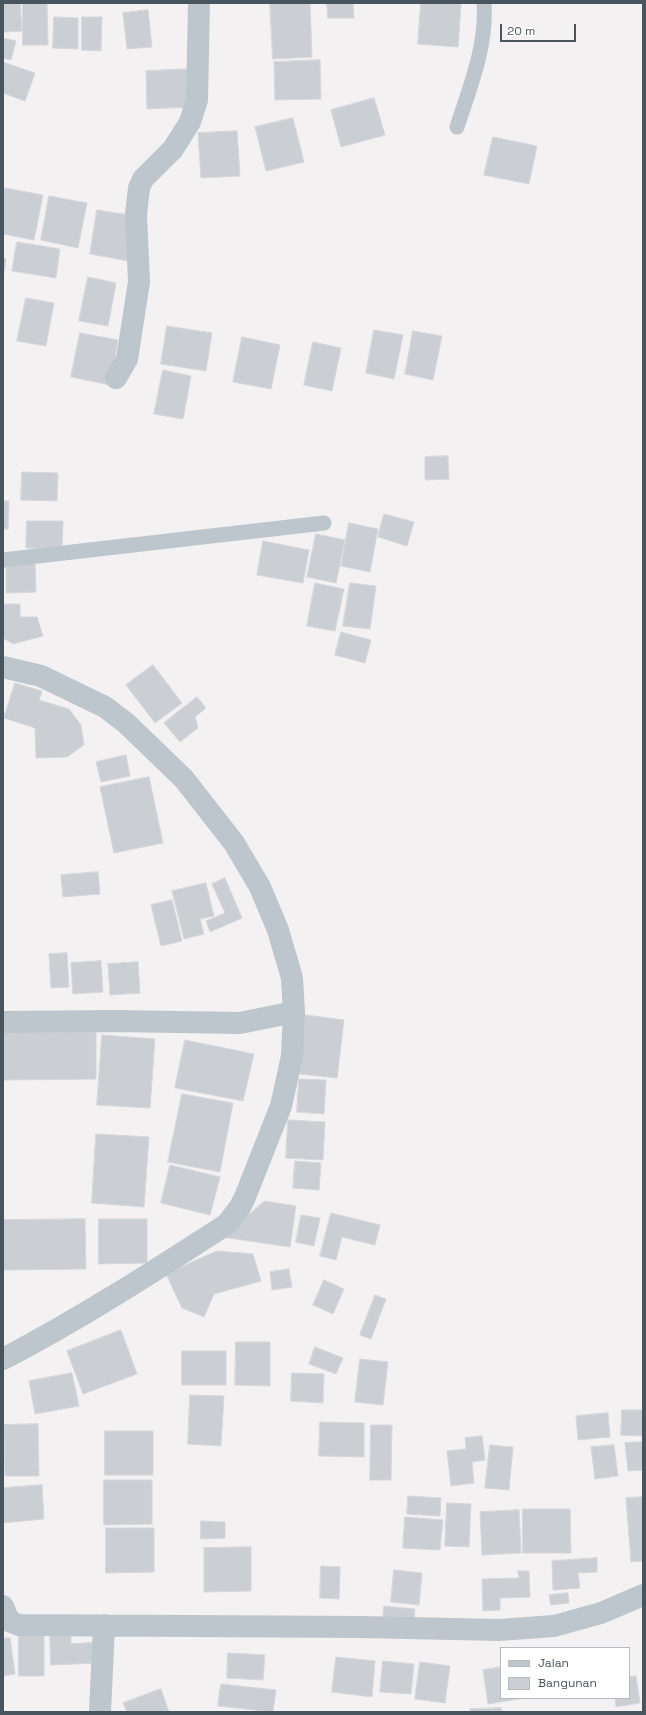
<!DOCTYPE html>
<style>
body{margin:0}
#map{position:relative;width:646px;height:1715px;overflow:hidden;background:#f3f1f1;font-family:"Space Grotesk",sans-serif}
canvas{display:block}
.frame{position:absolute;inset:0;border:4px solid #49555e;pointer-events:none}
.legend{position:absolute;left:500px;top:1647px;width:130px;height:52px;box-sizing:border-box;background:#fff;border:1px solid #b6bbbf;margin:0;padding:5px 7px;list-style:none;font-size:12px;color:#49555e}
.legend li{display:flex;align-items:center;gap:8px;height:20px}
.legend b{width:20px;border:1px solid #b6bbbf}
.scale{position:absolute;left:500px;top:24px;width:76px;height:18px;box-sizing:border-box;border:2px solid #49555e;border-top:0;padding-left:5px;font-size:12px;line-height:14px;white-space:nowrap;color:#49555e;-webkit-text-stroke:3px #fff;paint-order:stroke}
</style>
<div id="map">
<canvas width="646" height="1715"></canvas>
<div class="frame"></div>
<ul class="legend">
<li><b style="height:5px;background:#bdc6cd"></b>Jalan</li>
<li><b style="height:11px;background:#cbced3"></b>Bangunan</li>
</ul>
<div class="scale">20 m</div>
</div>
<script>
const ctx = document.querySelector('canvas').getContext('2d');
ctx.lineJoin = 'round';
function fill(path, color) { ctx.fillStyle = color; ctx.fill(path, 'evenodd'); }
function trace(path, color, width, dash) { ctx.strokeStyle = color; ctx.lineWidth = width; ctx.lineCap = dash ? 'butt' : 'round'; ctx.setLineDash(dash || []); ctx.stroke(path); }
const building = new Path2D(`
 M3,3H20L22,31L3,32Z
 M23,3H47L48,45H23Z
 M270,3H310L312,57L273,59Z
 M327,3H353L354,18H328Z
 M421,3H461L458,47L418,44Z
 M148,10L152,47L127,49L123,13Z
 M54,17L78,18V49L53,48Z
 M82,17H102L101,51L82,50Z
 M3,38L16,41L11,60L3,58Z
 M320,60L321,99L275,100L274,62Z
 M3,62L35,73L25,101L3,93Z
 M191,69L192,107L147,109L146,71Z
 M374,98L385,135L341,147L331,110Z
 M293,118L304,162L266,171L255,127Z
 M237,131L240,176L201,178L198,133Z
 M493,137L537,146L529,184L484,175Z
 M5,188L43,195L34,240L3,234V197Z
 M49,196L87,203L78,248L41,240Z
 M97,210L136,216L128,261L90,254Z
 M17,242L60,249L56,278L12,271Z
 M3,258L6,259L3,278Z
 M88,277L116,283L108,326L79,321Z
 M26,298L54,303L46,346L17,341Z
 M167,326L212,333L206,371L161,364Z
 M374,330L403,335L394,379L366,373Z
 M413,331L442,336L433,380L405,374Z
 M80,333L118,340L110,385L71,377Z
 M242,337L280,345L271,389L233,382Z
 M313,342L341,348L332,391L304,385Z
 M163,370L191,376L183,419L154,414Z
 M448,456L449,479L425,480V457Z
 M22,472L58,473L57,501L21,500Z
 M3,501H9L8,529H3Z
 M384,514L414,522L407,546L378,537Z
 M27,521H63L62,549L26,548Z
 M349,523L378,529L370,572L341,566Z
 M316,534L345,540L336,583L307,577Z
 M263,541L309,550L303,583L257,575Z
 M35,562L36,592L6,593V563Z
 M315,583L344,589L335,631L307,626Z
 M350,583L376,586L370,629L343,626Z
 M3,604H20V617H37L43,636L13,644L3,638Z
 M341,632L371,640L365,663L335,655Z
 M153,665L182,703L155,723L126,685Z
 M15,683L42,691L39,700L69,709L81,725L84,745L67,757L36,758L35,728L4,718Z
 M197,697L206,708L195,717L198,728L180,742L164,723Z
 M126,755L130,776L101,782L96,762Z
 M149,777L163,843L114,853L100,787Z
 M98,872L100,894L63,897L61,875Z
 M225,878L242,918L210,932L206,921L225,913L212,884Z
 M206,883L214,916L200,919L204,934L184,939L172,891Z
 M172,900L182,941L161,946L151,905Z
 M67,953L69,987L51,988L49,954Z
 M101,961L103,992L73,994L71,963Z
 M138,962L140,993L110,995L108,964Z
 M298,1014L344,1020L337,1078L291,1073Z
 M3,1032H96V1079L3,1080Z
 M102,1035L155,1039L150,1108L97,1105Z
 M185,1040L254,1054L243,1101L175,1088Z
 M299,1079L326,1080L324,1114L297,1112Z
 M182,1094L233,1103L220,1172L168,1162Z
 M288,1120L325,1122L323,1160L286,1158Z
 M96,1134L149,1137L144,1207L92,1203Z
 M295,1161L321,1163L319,1190L293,1188Z
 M170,1165L220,1177L210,1215L161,1203Z
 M265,1201L296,1206L290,1247L222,1237Z
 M331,1213L380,1225L375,1245L342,1237L336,1260L320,1256Z
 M301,1215L320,1218L314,1246L296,1242Z
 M85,1219L86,1269L3,1270V1220Z
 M99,1219H147V1263L99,1264Z
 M217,1251L253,1254L261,1281L214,1294L204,1317L182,1308L166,1274Z
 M289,1269L292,1287L272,1290L270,1272Z
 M324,1280L344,1289L333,1314L313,1305Z
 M375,1295L386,1299L371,1339L360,1335Z
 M121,1330L137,1374L83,1394L67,1351Z
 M236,1342H270V1386L235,1385Z
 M315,1347L343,1358L336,1374L309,1364Z
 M182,1351H226V1385H182Z
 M360,1359L388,1362L383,1405L355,1402Z
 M72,1373L79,1406L35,1414L29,1381Z
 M292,1373L324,1374L323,1403L291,1401Z
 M190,1395L224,1396L221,1446L188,1444Z
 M622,1410H643V1436L621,1435Z
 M608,1413L610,1437L578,1440L576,1416Z
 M320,1422L364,1423V1457L319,1456Z
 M38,1424L39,1476H5L4,1425Z
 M371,1425H392L391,1480H370Z
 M105,1431H153V1475H105Z
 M482,1436L485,1460L472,1462L474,1483L451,1486L447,1451L466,1449L465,1438Z
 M643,1442V1470L628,1471L625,1443Z
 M490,1445L513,1447L509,1490L485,1488Z
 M614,1445L618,1476L595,1479L591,1447Z
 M104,1480H152V1524L104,1525Z
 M42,1485L44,1519L3,1523V1488Z
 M408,1496L441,1498L440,1516L407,1514Z
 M643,1497V1561L631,1562L626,1498Z
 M447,1503L471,1504L469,1547L445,1546Z
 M523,1509H570L571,1553H523Z
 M519,1510L521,1553L482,1555L480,1512Z
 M405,1517L443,1520L440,1550L403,1548Z
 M201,1521L225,1522V1538L201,1539Z
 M106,1528H154V1572L106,1573Z
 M251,1547V1591L204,1592V1548Z
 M597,1558V1572L578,1573L580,1588L553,1590L552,1561Z
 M321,1566L340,1567L339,1599L320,1598Z
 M394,1570L422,1573L419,1605L391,1602Z
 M518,1571H529L530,1597L500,1598V1610L483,1611L482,1579L519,1578Z
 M568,1593L569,1603L551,1605L549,1595Z
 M384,1606L415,1609L414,1622L383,1619Z
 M50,1633H71V1644L98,1642V1663L51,1665Z
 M19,1635H44V1676H19Z
 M10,1638L15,1674L3,1676V1639Z
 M228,1653L265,1655L263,1680L227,1678Z
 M336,1657L375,1661L372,1697L332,1692Z
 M383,1661L414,1664L411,1694L380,1692Z
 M420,1662L450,1666L445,1703L415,1699Z
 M501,1667V1698H525L488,1704L483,1670Z
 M636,1676L640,1703L616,1707L615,1698H629V1677Z
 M221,1684L276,1690L273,1712L218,1706Z
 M161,1689L169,1712H127L123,1703Z
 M501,1708L502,1712H471L470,1709Z`);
fill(building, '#cbced3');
trace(building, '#d5d7dc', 1);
trace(new Path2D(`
 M457,127C470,87 487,46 484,3
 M3,560L324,523`), '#bdc6cd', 15);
trace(new Path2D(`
 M116,378L127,359L139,282L136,214L139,188L143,179L173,149L190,122L197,100L199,3
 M3,667L41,676L105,707L126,723L184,779L234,843L260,887L278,930L292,978L294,1012L292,1056L281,1106L245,1197L240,1207L227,1224C154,1271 80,1319 3,1359
 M3,1022L115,1021L240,1023L294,1012
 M3,1606L9,1621L19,1625L360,1627L499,1630L554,1626L601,1613L643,1595
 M100,1712L104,1625`), '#bdc6cd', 22);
</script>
